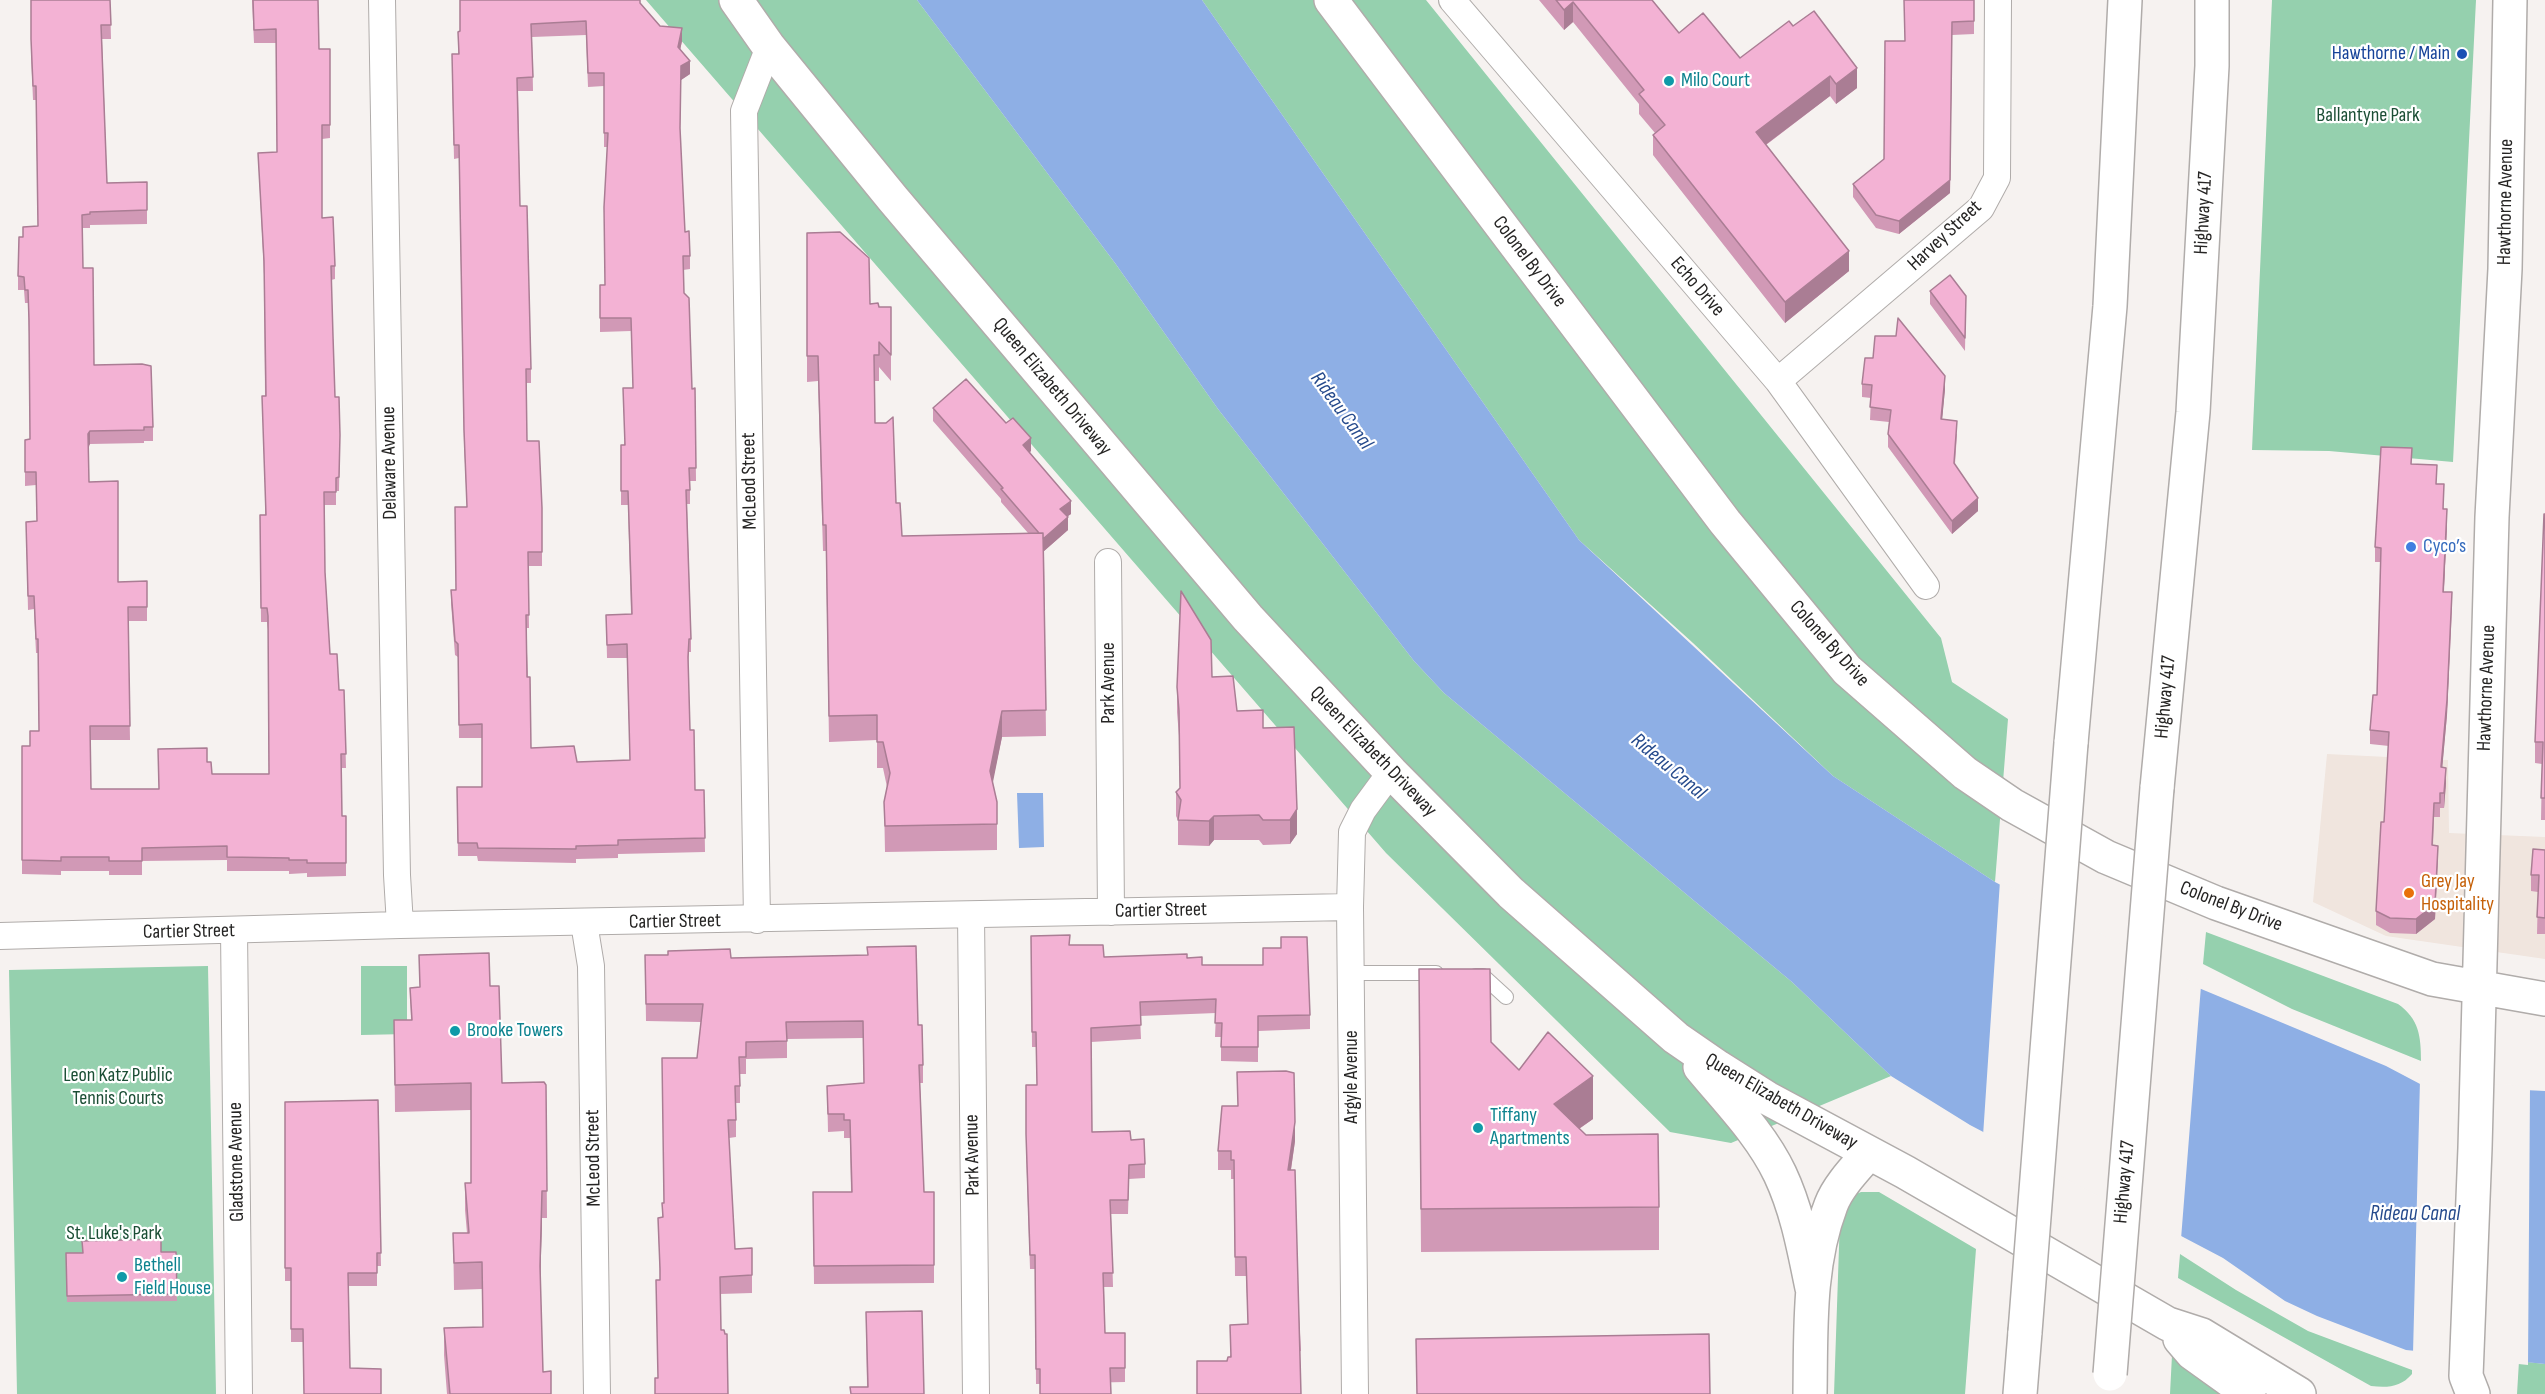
<!DOCTYPE html>
<meta charset="utf-8">
<style>
body{margin:0}
canvas{display:block;background:#f6f2f0}
</style>
<canvas width="2545" height="1394"></canvas>
<script>
const ctx = document.querySelector('canvas').getContext('2d');
ctx.lineJoin = 'round';
function fill(path, color) { ctx.fillStyle = color; ctx.fill(path, 'evenodd'); }
function trace(path, color, width, dash) { ctx.strokeStyle = color; ctx.lineWidth = width; ctx.lineCap = dash ? 'butt' : 'round'; ctx.setLineDash(dash || []); ctx.stroke(path); }
function label(font, color, halo, rows, align = 'center') {
  ctx.font = font + ' "Sofia Sans Condensed",sans-serif'; ctx.lineWidth = 4.5; ctx.setLineDash([]); ctx.textBaseline = 'middle'; ctx.strokeStyle = halo; ctx.fillStyle = color; for (const [text, x, y, turn = 0] of rows) {
    ctx.save(); ctx.translate(x, y); ctx.rotate((+turn || 0) * Math.PI / 180); ctx.textAlign = isNaN(turn) ? turn : align; if (halo) ctx.strokeText(text, 0, 0); ctx.fillText(text, 0, 0); ctx.restore();
  }
}
fill(new Path2D(`
 M2327,754L2448,760L2449,833L2545,837V959L2386,936L2313,902Z`), '#f0e5de');
fill(new Path2D(`
 M646,0H917L1115,263L1218,409L1414,661L1444,693L1792,982L1891,1076L1731,1143L1670,1132L1386,853Z
 M1202,0H1426L1941,638L1952,682L2008,719L1995,882L1833,776L1693,643L1579,540Z
 M2272,0H2476L2453,462L2329,451L2252,450Z
 M2206,932L2398,1004C2419,1019 2421,1036 2421,1061L2292,1009L2203,964Z
 M208,966L216,1394H17L9,970Z
 M361,966H407V1034L361,1035Z
 M1861,1192H1879L1976,1249L1965,1394H1834L1840,1218L1847,1198Z
 M2180,1254L2236,1290L2308,1331L2412,1370V1374C2401,1387 2388,1388 2371,1386L2178,1278Z
 M2172,1355L2225,1394H2170Z
 M2519,1361L2545,1364V1394H2517Z`), '#95d0ae');
fill(new Path2D(`
 M917,0H1202L1579,540L1833,776L1995,882L2194,986L2386,1066L2422,1085L2545,1091V1364L2406,1350L2317,1316L2285,1301L2223,1258L1970,1125L1891,1076L1792,982L1444,693L1414,661L1218,409L1115,263Z
 M1017,793H1043L1044,847L1019,848Z`), '#8eafe5');
fill(new Path2D(`
 M2000,881L2201,986L2181,1239L1983,1136Z
 M2420,1080L2530,1086L2528,1365L2413,1353Z`), '#f6f2f0');
const lane = new Path2D(`
 M1351,973H1436
 M1476,976H1483L1506,997`);
const street = new Path2D(`
 M382,0L397,875L400,925
 M1452,0L1778,381L1926,586
 M1778,381L1981,208L1997,178L1998,0
 M1108,562L1111,912
 M971,915L976,1394
 M757,920L744,111L769,47
 M584,923L591,966L597,1394
 M234,930L239,1394
 M0,936L400,925L1350,907
 M1355,1394L1350,907L1352,832L1363,810L1391,772`);
const secondary = new Path2D(`
 M736,0L769,47L893,199L1248,618L1391,772L1511,893L1676,1038L1718,1067L1767,1098L1905,1172L2168,1324L2202,1335L2299,1394
 M1331,0L1725,522L1847,670L1965,773L2012,805L2106,857L2216,903L2432,979L2545,999
 M1700,1067C1728,1101 1761,1134 1780,1174C1797,1210 1804,1249 1812,1288
 M2180,1339L2192,1353L2249,1394
 M1810,1394C1811,1331 1808,1265 1831,1205C1838,1186 1856,1168 1869,1153
 M2473,1394L2466,1376L2475,1148L2492,517L2505,269L2510,0`);
const highway = new Path2D(`
 M2071,743L2110,306L2125,0
 M2157,788L2193,412L2212,66V0
 M2020,1394L2025,1332`);
trace(lane, '#b0acaa', 16);
trace(street, '#b0acaa', 28);
trace(secondary, '#b0acaa', 36);
trace(highway, '#b0acaa', 36);
trace(lane, '#fff', 14);
trace(street, '#fff', 26);
trace(secondary, '#fff', 33);
trace(highway, '#fff', 33);
const highwayBridge = new Path2D(`
 M2025,1332L2071,743
 M2110,1374L2157,788`);
trace(highwayBridge, '#b0acaa', 36, []);
trace(highwayBridge, '#fff', 33);
fill(new Path2D(`
 M31,0H110L111,39H102L107,183L147,182V224L90,225V228H83V268L94,365L153,427V441H144V443L90,444L89,447V482L118,582L147,581V621H128L130,740H90L91,789H159L207,762L212,774H269L268,630L267,622H261L260,515H265V396L264,274L258,153L277,152L276,43H254L252,0H318L319,49H330V138L322,139V218L335,266V279L331,280L335,397L340,435L339,491H336V505H324L325,572L330,654L339,690H344L346,768H341L342,816H346V876L307,877V873L289,874V871H227V860L142,861V875H109V871H61V875L22,874V746H30L39,731L38,653H36L34,609L28,610L26,522L37,521L36,485L25,486V440L30,439L29,334L28,303H25L24,290H18V276L23,237L38,226L36,100H33L31,53Z
 M1539,0H1652L1679,33L1740,58L1793,26L1857,88L1836,104L1830,96L1766,145L1849,271L1785,323L1653,155V135L1655,133L1639,114V104L1573,22L1564,30Z
 M1974,0V34L1952,35L1950,193L1899,234L1876,228L1853,197V184L1884,159L1905,41Z
 M640,3L660,26L682,41L680,50L690,74L681,80L680,131L685,232L690,256V269L683,270L684,293L692,389L695,388L696,481H690V504H687L691,639V652H689L688,666L690,730L695,790H704L705,852L618,854V858L576,859V863L478,861L477,856H458L457,787H482V738H459L458,657L455,655L451,603V590H456L467,507L464,443L459,158L454,159L452,68L458,54L460,31ZM586,35L588,87L604,86V147H607L605,285H600V332L631,331L633,388L624,445H621V505H628L631,614L606,615L607,658H627L630,760L577,762L531,748L526,628H529L528,566H542V508L527,441L526,383H531V369L520,206L518,91H533L532,37Z
 M807,233L870,304L879,307H891V381L879,367V381H874L875,423L896,503L902,536L1028,533L1001,502V499L933,421V408L1031,451L1030,452L1071,514L1067,516L1068,530L1044,551L1046,736L1002,737L992,783L997,802V850L885,852L884,802L887,787L883,768H877V740L829,742L826,551H823L818,381L807,382Z
 M1930,291L1966,296L1965,351L1930,304Z
 M1862,384L1945,389L1942,419L1957,434L1955,464L1978,511L1952,534L1888,447V434L1889,422L1870,420L1871,398L1862,397Z
 M2412,464L2436,484L2444,509L2447,524L2444,592L2452,607L2447,715L2442,768L2446,783L2444,808H2440V817H2434L2433,846L2438,860L2435,919L2416,934L2390,933L2376,925V911L2384,822L2389,746L2370,744V730L2377,695L2381,562H2375V547Z
 M2545,514V820H2541L2542,764L2535,763V742Z
 M1177,687L1237,711L1263,728L1297,834L1290,844L1263,845L1259,840H1214L1209,846L1178,845V820L1176,816V792L1180,788L1179,736L1177,712Z
 M2545,850V934H2537L2538,892L2531,891V875Z
 M1031,936L1070,945L1104,957L1187,958L1310,1015V1029L1258,1031V1062L1221,1061V1037H1215L1216,1013L1140,1016L1141,1039L1091,1042L1092,1132L1131,1140L1145,1164V1178L1129,1179L1128,1214H1111L1113,1287H1104L1105,1333H1125V1382L1036,1384L1035,1269H1030L1026,1148L1037,1085L1036,1047H1032Z
 M419,955L490,986L502,1083L546,1085L547,1218H542L540,1280L543,1372L551,1394H447L444,1355V1328L483,1327L482,1289L454,1290L453,1233H467L465,1210V1183H471V1110L395,1112L394,1020H411L410,988L420,987Z
 M645,955L731,958L918,1025L923,1065V1083H920L924,1192H934V1283L814,1284L813,1192H851L850,1138H844V1131L828,1132L827,1086L864,1083L863,1038L787,1039V1058L746,1059V1074H740V1103H736V1137L729,1138L735,1249L752,1275V1293L720,1294L721,1330L728,1394H655V1378H658L660,1278L658,1218H662V1203H664L697,1058L701,1022L646,1021Z
 M1419,1012L1491,1042L1519,1070L1593,1119L1579,1129L1659,1207V1250L1421,1252Z
 M378,1100L381,1266H377V1286H348L350,1368L381,1394L303,1342H291V1281H285V1102Z
 M1295,1141L1291,1170L1301,1351L1227,1361L1248,1324L1246,1276H1235L1234,1179H1231V1170H1218V1151Z
 M176,1252L177,1301L67,1302L66,1253Z
 M866,1312L924,1394L867,1387Z`), '#d199b6');
fill(new Path2D(`
 M1573,2V22L1564,30V10Z
 M682,28V41L678,60V47Z
 M1952,35L1950,193L1899,234V221Z
 M690,61V74L681,80V66Z
 M1857,68V88L1836,104V84Z
 M1830,76V96L1756,152V132Z
 M1849,251V271L1785,323V302Z
 M1945,376V389L1941,432V419Z
 M90,431V444L88,447V434Z
 M1031,438V451L1023,458V445Z
 M1978,498V511L1952,534V521Z
 M1071,501V514L1060,522V509Z
 M2447,509V524L2443,607V592Z
 M1068,517V530L1043,552V539Z
 M2452,592L2447,715L2441,782V767Z
 M1002,711V737L990,797V771Z
 M2446,768V783L2444,808V793Z
 M1297,809V834L1290,844V820Z
 M1214,816V840L1209,846V821Z
 M2438,846L2435,919L2416,934V919Z
 M1593,1076V1119L1554,1146V1104Z
 M1295,1122V1141L1288,1189V1170Z
 M542,1191V1218L540,1293V1266Z`), '#aa7d94');
const building = new Path2D(`
 M31,0H110L111,25H101L107,183L147,182V210L90,212V214L82,215L83,268H93L94,365L142,364L151,366L153,427H144V430L90,431L88,434L89,482L118,481V582L147,581V607H128L130,726H90L91,789H159L158,749L207,748V762H211L212,774H269L268,616L267,608H261L260,515H266L262,396H266L264,261L258,153L277,152L276,29L254,30L253,0H318L319,49H330V125H322V218L333,217L335,266H331L333,336L335,397H339L340,435L339,477L336,478V492H324L325,572L330,654H337L339,690H344L346,754H341L342,816H346V863H307V860H289V858L227,857V846L142,848V861H109V857H61V861L22,860V746H30V731H39L38,639H36L34,596H28L26,522L37,521L36,472H25V440L30,439L29,320L28,290H25L24,277L18,276L19,237H23V227L38,226L36,86H33L31,39Z
 M460,0H640V3L660,26L682,28L678,47L690,61L681,66L680,128L685,232L689,231L690,256H683L684,293L689,298L692,389L695,388L696,468H689L690,490H686L691,639H689L688,657L690,730H694L695,790H704L705,838L618,840V845L576,846V849L478,848L477,843H458L457,787H482V724L459,725L458,644L455,641L451,590H456L455,507H467L464,430L459,145H454L452,54H459L458,32L460,31ZM586,21L588,73H604V133H608L604,207L605,285H600V318H631L633,388H623L625,445H621V491H628L632,614L606,615L607,645L627,644L630,760L577,762L574,746L531,748L530,677H527L526,615H529L528,552H542V508L539,441H527L526,369H531L527,206H520L517,78L533,77L531,24Z
 M1556,0H1652L1679,33L1703,13L1740,58L1789,21L1793,26L1814,11L1857,68L1836,84L1830,76L1756,132L1849,251L1785,302L1653,135L1665,125L1639,94L1644,90L1573,2L1564,10Z
 M1904,0H1974V21L1952,22L1950,180L1899,221L1876,215L1853,184L1884,159L1885,41H1905Z
 M840,232L869,258L870,304L878,303L879,307H891V355L879,342V355H874L875,423H886L893,417L896,503H900L902,536L1043,533L1046,710L1002,711L990,771L997,802V824L885,826L884,802L890,773L883,742H877V715L829,716L826,525H823L818,356H807V233Z
 M1950,275L1966,296L1965,338L1930,291Z
 M1898,318L1945,376L1941,419L1957,421L1954,463L1978,498L1952,521L1888,434L1891,410L1870,407L1872,385L1862,384L1865,358H1873L1875,336H1896Z
 M966,379L1006,423L1013,418L1031,438L1023,445L1071,501L1060,509L1068,517L1043,539V533H1039L1001,489L1003,488L933,408Z
 M2381,447L2412,448L2411,464L2437,465L2436,484H2444L2443,509H2447L2443,592H2452L2447,700L2441,767L2446,768L2444,793H2440V803H2434L2432,845L2438,846L2435,904L2416,919L2390,918L2376,911L2381,822H2384L2389,732L2370,730L2373,695H2377L2381,548L2375,547Z
 M2544,514H2545V798H2541L2543,742H2535Z
 M1181,591L1211,640L1212,677L1233,676L1237,711L1263,710V728L1294,727L1297,809L1290,820H1263L1259,815L1214,816L1209,821L1178,820L1181,800L1176,792L1180,788L1179,711L1177,687Z
 M2533,849L2545,850V918L2537,917L2539,875H2531Z
 M1070,935L1069,945H1103L1104,957L1187,954V958L1202,957V965H1263V948H1281V937H1307L1310,1015L1258,1016V1047H1221L1222,1023H1215L1216,999L1140,1002L1141,1025L1091,1028L1092,1132L1130,1131L1131,1140L1144,1139L1145,1164L1129,1165L1128,1200H1110L1113,1273H1103L1105,1333H1125V1368H1110L1111,1394H1040V1369H1036L1035,1255H1030L1026,1134V1085H1037L1036,1032H1032L1031,936Z
 M916,946L918,1025H922L923,1065H919L924,1192H934V1265L814,1266L813,1192H852L850,1120H844V1114H828L827,1086L864,1083L863,1021L786,1022L787,1041L746,1042V1057H739L740,1086H735L736,1120H728L735,1249L752,1248V1275L720,1277L721,1330H724L725,1334H727L728,1394H655V1378H658L656,1280H660V1269L658,1218L663,1217L662,1203H664L662,1058H697L703,1004H646L645,955H668V951L730,949L731,958L868,955L867,947Z
 M489,953L490,986H499L502,1083L544,1082L546,1085L547,1191H542L540,1266L543,1372L551,1371V1394H450L444,1328L483,1327L482,1262L454,1263L453,1233H469L465,1183H471V1083L395,1085L394,1020H412L410,988L420,987L419,955Z
 M1419,969H1490L1491,1042L1519,1070L1548,1032L1593,1076L1554,1104L1586,1135L1658,1134L1659,1207L1421,1209Z
 M1286,1071L1294,1073L1295,1122L1288,1170H1295L1301,1394H1197V1361H1227L1228,1357H1231L1230,1325L1248,1324L1246,1257H1235L1234,1160H1231V1151H1218L1222,1106H1238L1237,1072Z
 M378,1100L381,1253H377V1273H348L350,1368L381,1369V1394H304L303,1329H291V1268H285V1102Z
 M161,1239V1252H176L177,1294L67,1296L66,1253H83L82,1241Z
 M922,1311L924,1394H851L850,1387H868L866,1312Z
 M1709,1334L1710,1394H1417L1416,1339Z`);
fill(building, '#f3b2d4');
trace(building, '#aa7d94', 1.5);
for (const [x, y, r, color] of [
 [2462,54,6,"#1a4fb4"],
 [1669,81,6,"#0f9aa8"],
 [2411,547,6,"#3f7fe0"],
 [2409,893,6,"#e8710a"],
 [455,1031,6,"#0f9aa8"],
 [1478,1128,6,"#0f9aa8"],
 [122,1277,6,"#0f9aa8"]
]) { const dot = new Path2D(); dot.arc(x, y, r, 0, 2 * Math.PI); ctx.fillStyle = color; ctx.fill(dot); trace(dot, '#fff', 2); }
label('20px', '#164399', '#fff', [
 ["Hawthorne / Main",2450,54]
], 'right');
label('20px', '#0d838f', '#fff', [
 ["Milo Court",1681,81],
 ["Brooke Towers",467,1031],
 ["Tiffany",1490,1116],
 ["Apartments",1490,1139],
 ["Bethell",134,1266],
 ["Field House",134,1289]
], 'left');
label('20px', '#1b4e35', '#fff', [
 ["Ballantyne Park",2368,116],
 ["Leon Katz Public",118,1076],
 ["Tennis Courts",118,1099],
 ["St. Luke's Park",114,1234]
]);
label('20px', '#262524', '#fff', [
 ["Hawthorne Avenue",2506,202,-89],
 ["Highway 417",2204,213,-87],
 ["Harvey Street",1945,236,-43],
 ["Colonel By Drive",1529,262,53],
 ["Echo Drive",1697,287,49],
 ["Queen Elizabeth Driveway",1052,387,50],
 ["Delaware Avenue",390,463,-91],
 ["McLeod Street",750,481,-91],
 ["Colonel By Drive",1829,644,48],
 ["Park Avenue",1109,683,-90],
 ["Hawthorne Avenue",2487,688,-88],
 ["Highway 417",2166,697,-85],
 ["Queen Elizabeth Driveway",1373,752,46],
 ["Colonel By Drive",2231,907,21],
 ["Cartier Street",1161,911,-1],
 ["Cartier Street",675,922,-1],
 ["Cartier Street",189,932,-1],
 ["Argyle Avenue",1352,1077,-90],
 ["Queen Elizabeth Driveway",1781,1102,30],
 ["Park Avenue",973,1155,-91],
 ["McLeod Street",594,1158,-91],
 ["Gladstone Avenue",237,1162,-91],
 ["Highway 417",2125,1182,-85]
]);
label('20px', '#366cbe', '#fff', [
 ["Cyco’s",2423,547]
], 'left');
label('20px', '#c56008', '#fff', [
 ["Grey Jay",2421,882],
 ["Hospitality",2421,905]
], 'left');
label('italic 21px', '#254a8c', '#fff', [
 ["Rideau Canal",1341,411,54],
 ["Rideau Canal",1668,767,40],
 ["Rideau Canal",2415,1215]
]);
</script>
